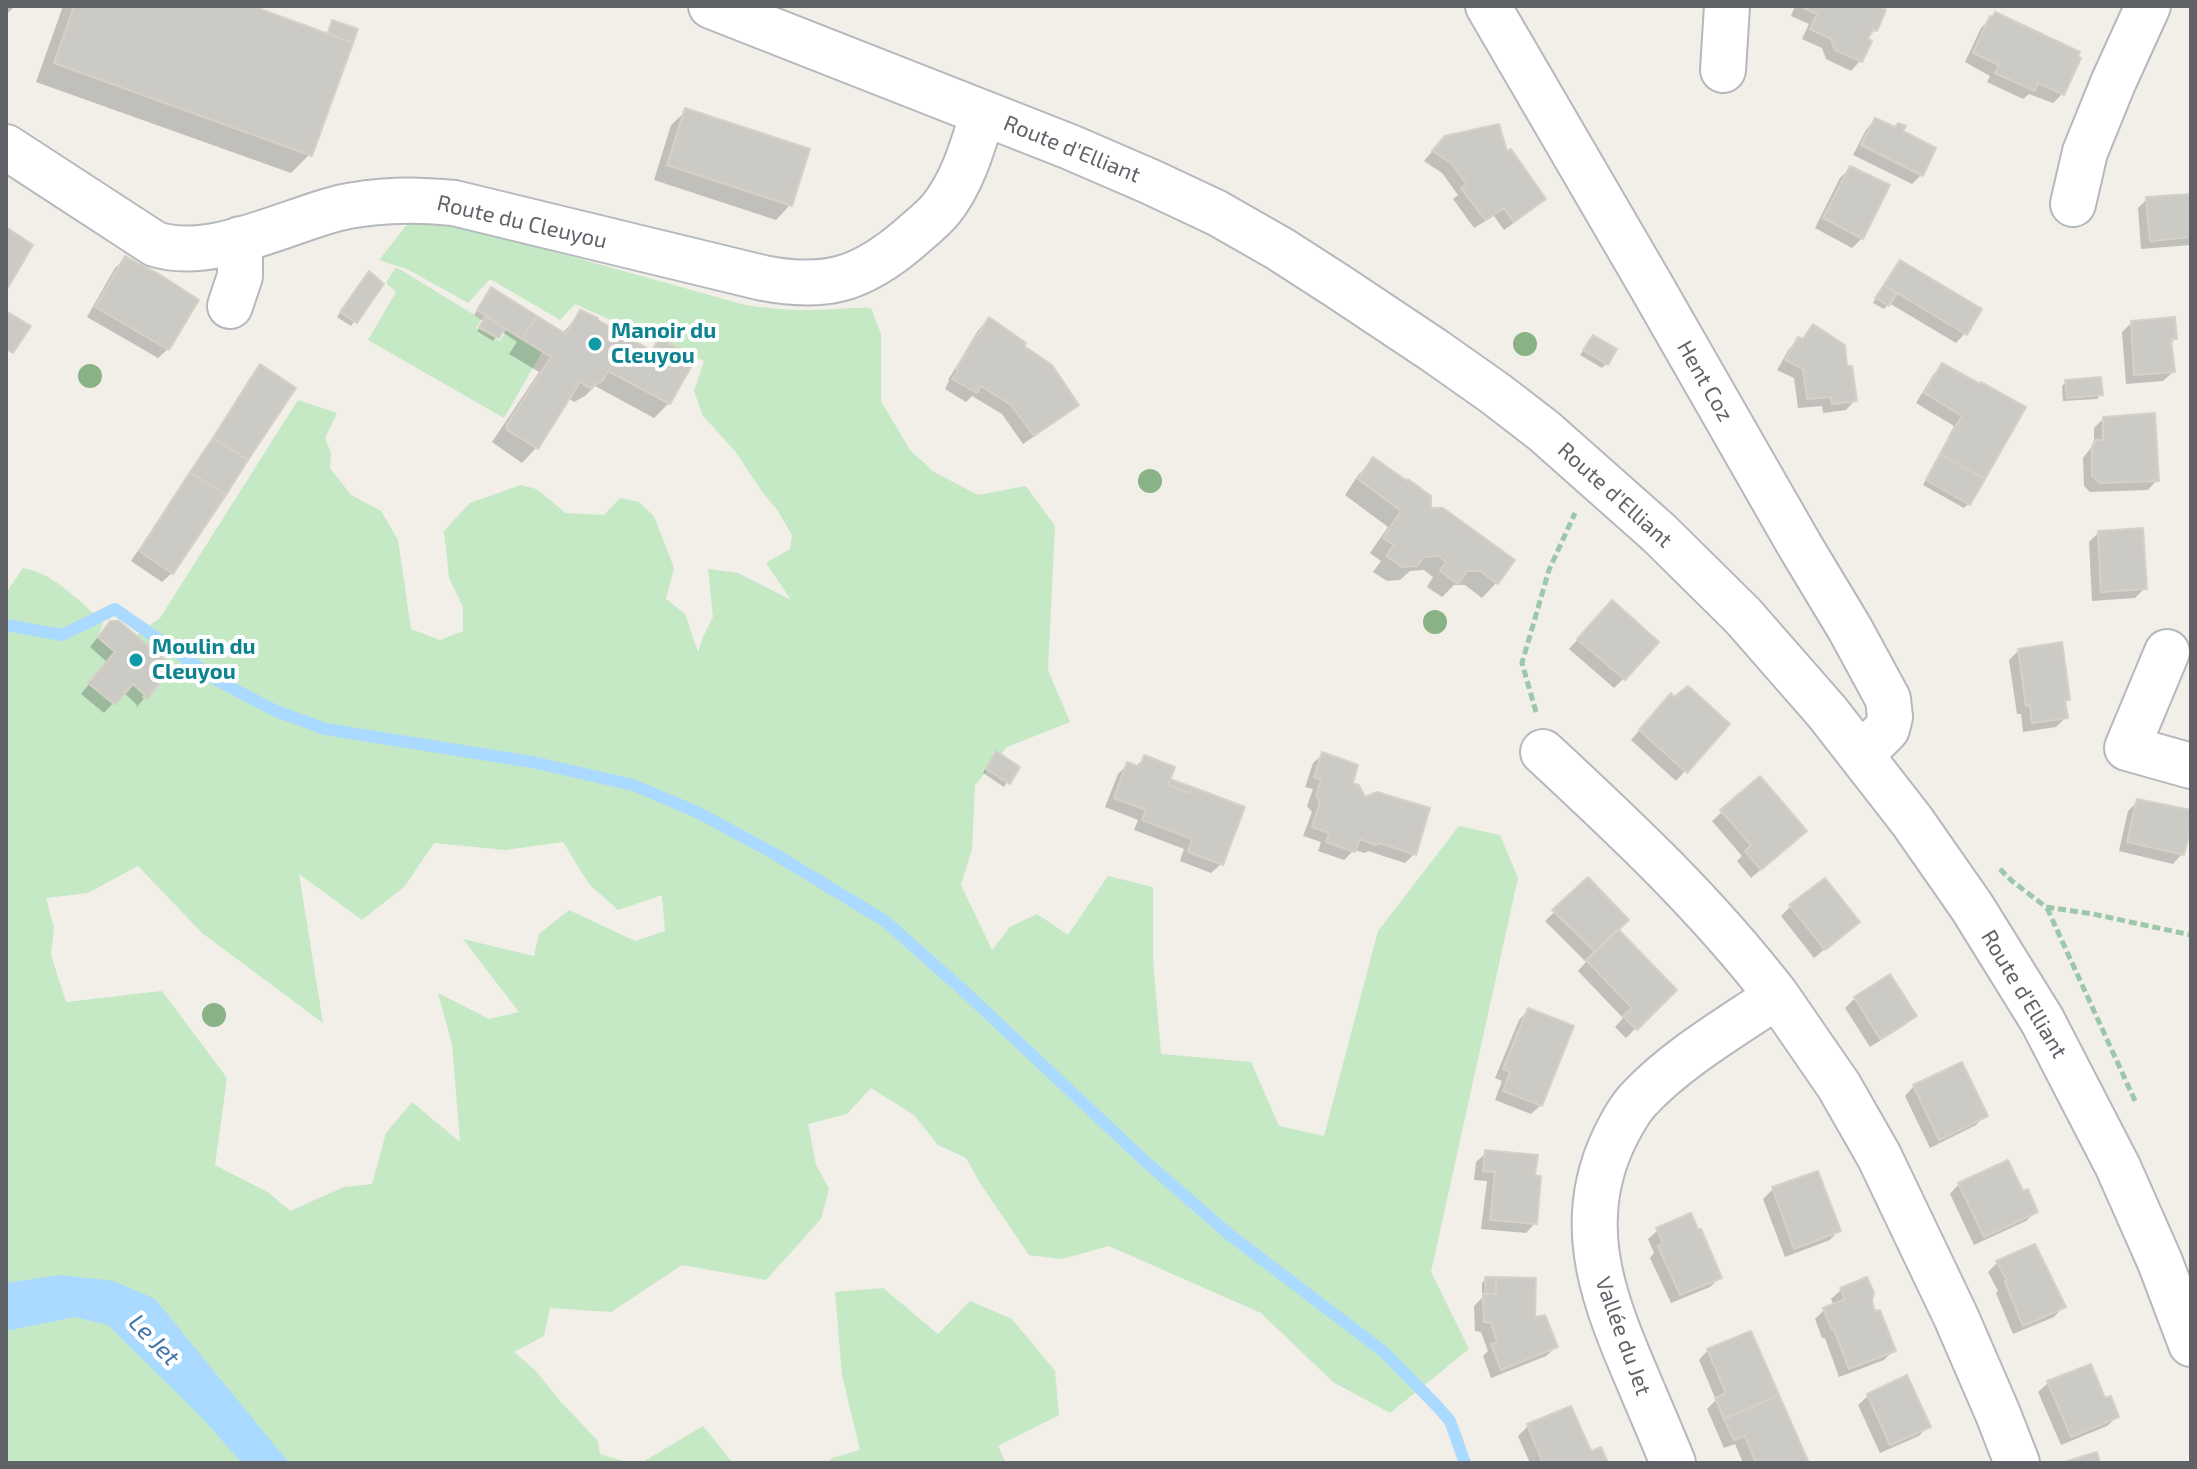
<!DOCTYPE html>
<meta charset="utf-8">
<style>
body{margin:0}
#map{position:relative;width:2197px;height:1469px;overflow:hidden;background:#f1efe8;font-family:"Exo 2",sans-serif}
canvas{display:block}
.frame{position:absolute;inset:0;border:8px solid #5f6368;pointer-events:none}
</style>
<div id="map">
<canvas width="2197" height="1469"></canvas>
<div class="frame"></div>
</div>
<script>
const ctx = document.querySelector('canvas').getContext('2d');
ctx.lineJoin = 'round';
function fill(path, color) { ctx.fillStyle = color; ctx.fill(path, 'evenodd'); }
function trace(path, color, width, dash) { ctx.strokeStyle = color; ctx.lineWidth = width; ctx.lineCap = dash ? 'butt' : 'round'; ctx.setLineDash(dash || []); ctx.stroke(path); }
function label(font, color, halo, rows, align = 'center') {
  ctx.font = font + ' "Exo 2",sans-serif'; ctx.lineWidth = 8; ctx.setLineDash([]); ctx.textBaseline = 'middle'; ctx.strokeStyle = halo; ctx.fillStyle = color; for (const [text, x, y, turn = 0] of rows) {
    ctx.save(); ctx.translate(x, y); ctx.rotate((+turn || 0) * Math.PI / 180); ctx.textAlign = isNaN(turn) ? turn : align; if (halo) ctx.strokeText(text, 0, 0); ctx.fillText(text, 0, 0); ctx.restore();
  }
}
fill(new Path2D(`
 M416,213L745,305C768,308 791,311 815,310C834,310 852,307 871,308L881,334V401L910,450L934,472L978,495L1026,486L1055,526L1048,670L1070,722L1007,747L975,785L972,849L961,885L992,950L1010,927L1037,914L1068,935L1108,876L1153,887V959L1161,1054L1251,1062L1279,1126L1324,1136L1378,931L1459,826L1500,835L1518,878L1431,1272L1469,1349L1390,1413L1333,1382L1261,1313L1109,1246L1062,1259L1029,1255L980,1183L966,1158L938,1145L914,1115L871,1088L847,1114L808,1124L816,1165L829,1189L821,1219L766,1280L682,1265L611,1312L550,1308L544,1336L514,1352L536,1371L560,1401L598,1441L600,1454L630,1463H6V593L23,568C53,573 75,598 98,617L103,624L97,638L114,652L160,618L298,400L337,413L325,438L331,453L330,468L351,495L381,511L398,540L411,629L440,640L463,631V607L449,578L444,531L470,503L521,485L536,489L566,513L604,515L620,498L639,502L654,516L674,568L666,599L685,614L698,652L703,637L713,617L708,569L738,573L791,600L766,563L790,549L792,535L778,511L763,493L735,451L703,416L694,391L704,361L575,304L560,320L490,279L468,303L407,269L379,260ZM563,842L589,884L618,910L662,895L665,931L635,941L569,910L539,934L534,956L463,939L519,1012L489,1019L438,993L452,1044L460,1142L412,1102L386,1133L372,1184L344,1187L290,1211L269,1193L215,1165L227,1078L162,991L66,1002L51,955L54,928L46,898L88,893L138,866L202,933L323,1023L299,874L362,920L405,886L434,843L505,850Z
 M396,267L481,319L476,328L500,341L506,331L542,352L504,418L368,340L396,292L386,283Z
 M883,1288L938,1334L970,1301L1012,1319L1055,1371L1059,1415L998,1446L1006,1463H828L832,1458L860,1450L842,1375L835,1292Z
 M703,1426L733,1463H641Z`), '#c5e8c5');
fill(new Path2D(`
 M60,1275L114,1281L155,1299L289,1463H242L204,1420L108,1325L75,1317L6,1331V1283Z`), '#aadaff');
fill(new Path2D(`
 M6,6H15L6,15Z
 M63,6H246L326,35L329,27L333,22L310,154L291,173L36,82Z
 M1795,6H1873L1875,30L1866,40L1860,61L1851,71L1826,59L1822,48L1802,39L1809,24L1791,16Z
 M1991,18L2062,94L2053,103L2029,94L2023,99L1987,82L1990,76L1965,62L1981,28Z
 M686,111L790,205L776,220L654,180L671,125Z
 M1875,120L1901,132L1921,175L1912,184L1853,155L1866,130Z
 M1435,148L1506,153L1544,199L1534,208L1504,230L1494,216L1474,228L1453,199L1458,195L1442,173L1424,161Z
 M1850,168L1862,238L1852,248L1815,228L1840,178Z
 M2191,196V245L2141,249L2138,208L2147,199Z
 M125,259L168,349L158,358L87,317L115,268Z
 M1901,262L1965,333L1956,343L1889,303L1884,309L1873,303L1891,272Z
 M365,278L381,284L351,326L337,317Z
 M487,294L562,334L580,313L649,351L659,341L669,403L654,418L595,386L585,396L574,402L568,398L536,448L522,463L492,442L539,372L509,354L517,342L501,331L493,341L477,331L483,321L474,315Z
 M989,320L1021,347L1076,405L1067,414L1023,444L1002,414L972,396L966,402L945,389L949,381L948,380L979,329Z
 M2132,322L2175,339L2170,344L2173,372L2163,381L2126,384L2122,332Z
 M1813,326L1846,369L1855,400L1846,410L1823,413L1822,406L1798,408L1794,378L1777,370L1789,349L1799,339L1801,340Z
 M1589,341L1606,364L1602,368L1580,355Z
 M1942,365L1979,386L1968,504L1964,508L1923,485L1954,426L1916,403L1933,375Z
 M260,367L172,573L162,582L131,561L206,449L251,376Z
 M2066,382L2101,394L2097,399L2063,401L2062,386Z
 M2103,419L2157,480L2148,490L2090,492L2084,486L2083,458L2094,444V428Z
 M1373,460L1430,510L1512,561L1496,583L1482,598L1465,585H1454L1442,597L1427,587L1433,577L1424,570L1410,571L1400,580L1387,581L1373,572L1381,561L1370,553L1388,527L1345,495L1359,474Z
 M2098,533L2145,588L2135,598L2092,601L2089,542Z
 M1603,612L1624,678L1614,688L1569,649Z
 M101,633L170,668L136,708L137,705L123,692L104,713L81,694L107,662L90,647Z
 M2019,650L2068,699L2064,703L2066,717L2056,727L2023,732L2021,714H2017L2009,660Z
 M1661,705L1727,724L1676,781L1631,740Z
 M1323,754L1414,854L1405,863L1368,851L1365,853L1354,850L1344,860L1318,851L1321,842L1303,836L1312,812L1307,806L1313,789L1305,787L1313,763Z
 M992,758L1017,767L1004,787L983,773Z
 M1145,758L1168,780L1221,864L1211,873L1180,861L1184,849L1134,830L1138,820L1105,807L1118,774L1127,765L1135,767Z
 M2138,801L2191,812L2182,854L2173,864L2119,851L2128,811Z
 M1722,812L1795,840L1751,878L1737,861L1742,856L1712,821Z
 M1588,880L1616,930L1674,990L1626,1038L1615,1027L1623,1018L1578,971L1586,962L1545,921Z
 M1790,907L1858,922L1814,958L1781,916Z
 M1889,977L1915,1016L1905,1025L1870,1047L1845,1008L1855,998Z
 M1528,1010L1541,1105L1531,1114L1495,1100L1502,1081L1495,1078L1519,1020Z
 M1914,1086L1985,1115L1976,1125L1930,1148L1905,1096Z
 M1486,1153L1533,1176L1535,1223L1526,1233L1481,1229L1487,1181L1474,1180L1476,1162Z
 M1959,1184L2022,1194L2036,1212L2026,1221L1974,1245L1950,1194Z
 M1773,1189L1839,1230L1830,1240L1785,1257L1763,1199Z
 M1658,1230L1719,1278L1710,1287L1671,1303L1650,1258L1654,1253L1648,1239Z
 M1998,1262L2063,1307L2054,1317L2013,1334L1996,1293L1998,1291L1988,1272Z
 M1486,1279L1532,1320L1556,1347L1546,1356L1491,1378L1483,1356L1488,1351L1481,1332L1475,1331L1474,1306L1482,1298V1283Z
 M1841,1290L1870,1301L1893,1351L1884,1360L1839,1377L1825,1338H1822L1815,1319L1824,1310L1834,1306L1831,1299Z
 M1708,1350L1805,1460L1803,1463H1743L1735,1444L1724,1448L1707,1409L1716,1400L1699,1360Z
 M2048,1383L2104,1401L2117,1417L2107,1426L2061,1445L2038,1392Z
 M1868,1396L1928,1426L1919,1436L1880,1453L1858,1405Z
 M1570,1408L1590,1453L1606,1463H1530L1518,1436L1528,1426Z`), '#0003');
trace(new Path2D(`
 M6,625L62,635L115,609L220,682L276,711L325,729L532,762L633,785L697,812L773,853L885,921L965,992L1146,1162L1230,1235L1384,1352L1436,1405L1450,1421L1465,1463`), '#aadaff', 12);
const building = new Path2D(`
 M74,6H252L353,43L312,156L54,63Z
 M1799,6H1878L1886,10L1877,31L1873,29L1868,39L1872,41L1862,62L1835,50L1831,39L1810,29L1817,14Z
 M1995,12L2080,52L2078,56L2081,58L2064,95L2038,83L2035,91L1995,73L1999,65L1973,53L1990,16L1993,17Z
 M332,20L358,29L353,43L328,34Z
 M685,108L810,149L792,206L667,165Z
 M1875,118L1895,127L1898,123L1906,126L1903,131L1936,148L1923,176L1861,145Z
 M1499,124L1507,151L1511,149L1546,199L1514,222L1504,208L1485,220L1461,188L1467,185L1451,163L1432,151L1445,136Z
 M1850,166L1890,185L1863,239L1823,218Z
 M2191,194V237L2150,241L2146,197Z
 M6,227L33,245L6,291Z
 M125,256L162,276L199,300L169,350L95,307Z
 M1900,260L1982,309L1967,335L1884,285Z
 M369,271L384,284L357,323L340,312Z
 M1884,285L1897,293L1889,306L1875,298Z
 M491,287L537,316L522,339L477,310Z
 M580,310L598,318V320L652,351L659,338L696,358L670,404L608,371L602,381L590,388L580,382L538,449L507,430L506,426L551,357L522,339L537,316L566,334Z
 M6,311L31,326L13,353L6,349Z
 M486,316L505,328L499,338L479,327Z
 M989,317L1026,343L1024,346L1052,365L1079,405L1034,436L1011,405L981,386L977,393L952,379L958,371L956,369Z
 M2175,317L2177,339H2171L2175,372L2134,375L2131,321Z
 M1813,324L1845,345L1847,366H1852L1857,401L1832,404L1831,397L1807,399L1803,369L1785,360L1798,337L1803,339Z
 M1593,335L1617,349L1608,365L1583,350Z
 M1942,363L1980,384L1981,382L2026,407L1985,479L1940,454L1962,416L1924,393Z
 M260,364L296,388L248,460L213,438Z
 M2101,377L2103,395L2067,398L2065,380Z
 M2155,413L2159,481L2100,483L2092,476V447L2095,440H2103V417Z
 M213,438L248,460L226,495L190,472Z
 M1940,454L1985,479L1970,505L1926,480Z
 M1373,457L1407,481L1408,479L1431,496V508H1443L1515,560L1498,584L1480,571H1467L1458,584L1440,571L1446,562L1439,556L1424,557L1417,566L1402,567L1386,556L1394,545L1383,538L1401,511L1358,479Z
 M190,472L226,495L173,574L139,551Z
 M2143,528L2147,589L2101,592L2098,531Z
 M1612,600L1659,642L1625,680L1577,639Z
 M110,621H119L173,667L147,699L143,697L145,695L133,684L115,705L88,683L115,652L98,637Z
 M2062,642L2070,700H2065L2068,718L2032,723L2030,705L2026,706L2018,649Z
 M1688,686L1730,724L1687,773L1639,730L1671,693L1674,697Z
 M996,751L1020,767L1010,784L986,769Z
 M1322,752L1358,765L1353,783L1359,785L1365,797L1377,792L1430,808L1416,855L1380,843L1376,845L1360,839L1355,852L1326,842L1329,833L1312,827L1320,802L1316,796L1321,780L1314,777Z
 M1144,755L1175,767L1168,785L1190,793L1192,787L1245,807L1223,865L1188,852L1192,839L1142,820L1146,810L1114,798L1127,762L1140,767Z
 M1760,776L1807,831L1761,870L1745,851L1751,845L1720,810Z
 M1170,779L1192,787L1190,793L1168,785Z
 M2137,799L2191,810V827L2184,855L2127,842Z
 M1588,877L1629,920L1595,952L1552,910Z
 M1825,878L1860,922L1825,950L1789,905Z
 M1618,929L1677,990L1637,1030L1623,1016L1632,1008L1586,960Z
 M1890,974L1917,1016L1880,1039L1854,997Z
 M1528,1008L1574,1026L1542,1106L1503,1091L1510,1072L1503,1069Z
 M1962,1062L1988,1116L1939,1140L1913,1085Z
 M1485,1150L1538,1155L1535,1175L1541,1176L1537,1224L1490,1220L1495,1172L1483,1171Z
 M2008,1160L2023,1191L2028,1189L2038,1212L1984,1237L1958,1183Z
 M1818,1171L1841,1231L1794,1249L1772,1187Z
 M1691,1213L1698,1229H1701L1722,1278L1680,1295L1658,1246L1663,1243L1656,1228Z
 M2035,1244L2066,1307L2023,1326L2005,1282L2007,1280L1996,1261Z
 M1485,1277H1496V1294H1486Z
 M1496,1277L1536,1278L1535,1317L1545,1315L1558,1347L1501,1370L1491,1344L1497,1342L1491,1323L1484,1322L1483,1294H1496Z
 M1867,1277L1874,1293L1872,1301L1875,1311L1880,1310L1896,1351L1849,1369L1834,1330H1832L1823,1308L1845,1299L1840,1288Z
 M1751,1331L1779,1395L1724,1419L1715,1398L1726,1393L1707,1349Z
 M2091,1364L2105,1398L2111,1396L2119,1417L2071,1437L2047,1381Z
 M1907,1375L1931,1427L1890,1445L1867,1394Z
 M1779,1395L1808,1461L1802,1463H1756L1745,1436L1734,1440L1724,1419Z
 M1571,1406L1591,1451L1601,1447L1608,1463H1543L1527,1424Z
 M2097,1452L2100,1463H2061Z`);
fill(building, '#cccac5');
trace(building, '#d6d1c6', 2);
const minor = new Path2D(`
 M711,6L1070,147L1151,182L1217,213L1280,249L1339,287L1435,351L1496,394L1544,431L1659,533L1743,616L1827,712L1912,821L1972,907L2042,1020L2118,1167L2160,1262L2191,1344
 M1488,6L1650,284L1800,546L1850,629L1888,699L1890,717L1887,729L1861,755
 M1723,70L1727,6
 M6,147L155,244C210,262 284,222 339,208C378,199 414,199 454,203L763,278C826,290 861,280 910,238C920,229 933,219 941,209C963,182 973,145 983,113
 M2073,204L2085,152L2113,83L2148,6
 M230,306L240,276V239
 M2167,652L2127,748L2191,766
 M1543,752C1628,831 1706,904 1777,996
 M1673,1463C1660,1431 1646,1399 1633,1368C1600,1291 1576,1219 1614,1139C1621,1125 1629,1109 1640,1098C1679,1057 1730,1028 1777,996L1839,1086L1879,1156L1956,1317L1998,1414L2017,1463`);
trace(minor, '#b5b8bc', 48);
trace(new Path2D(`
 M1536,712L1522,663L1549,570L1575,513
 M2000,869L2012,881L2046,907L2093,914L2191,935
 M2047,908L2136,1103`), '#9cc7a9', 5, [8, 4]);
trace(minor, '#fff', 44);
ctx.fillStyle = '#89b387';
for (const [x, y] of [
 [1525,344],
 [90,376],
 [1150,481],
 [1435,622],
 [214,1015]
]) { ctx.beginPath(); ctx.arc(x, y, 12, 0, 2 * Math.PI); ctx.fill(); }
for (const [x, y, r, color] of [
 [595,344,8,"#0f9aa8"],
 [136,660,8,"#0f9aa8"]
]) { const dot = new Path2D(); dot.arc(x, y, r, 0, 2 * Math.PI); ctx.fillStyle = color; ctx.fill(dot); trace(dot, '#fff', 3); }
label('22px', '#5f6368', '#fff', [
 ["Route d'Elliant",1072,149,22],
 ["Route du Cleuyou",522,222,13],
 ["Hent Coz",1705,381,60],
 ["Route d'Elliant",1615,495,42],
 ["Route d'Elliant",2024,994,59],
 ["Vallée du Jet",1623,1336,70]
]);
label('bold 22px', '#0d838f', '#fff', [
 ["Manoir du",611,331],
 ["Cleuyou",611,356],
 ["Moulin du",152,647],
 ["Cleuyou",152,672]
], 'left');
label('italic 24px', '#4174aa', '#fff', [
 ["Le Jet",154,1340,46]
]);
</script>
